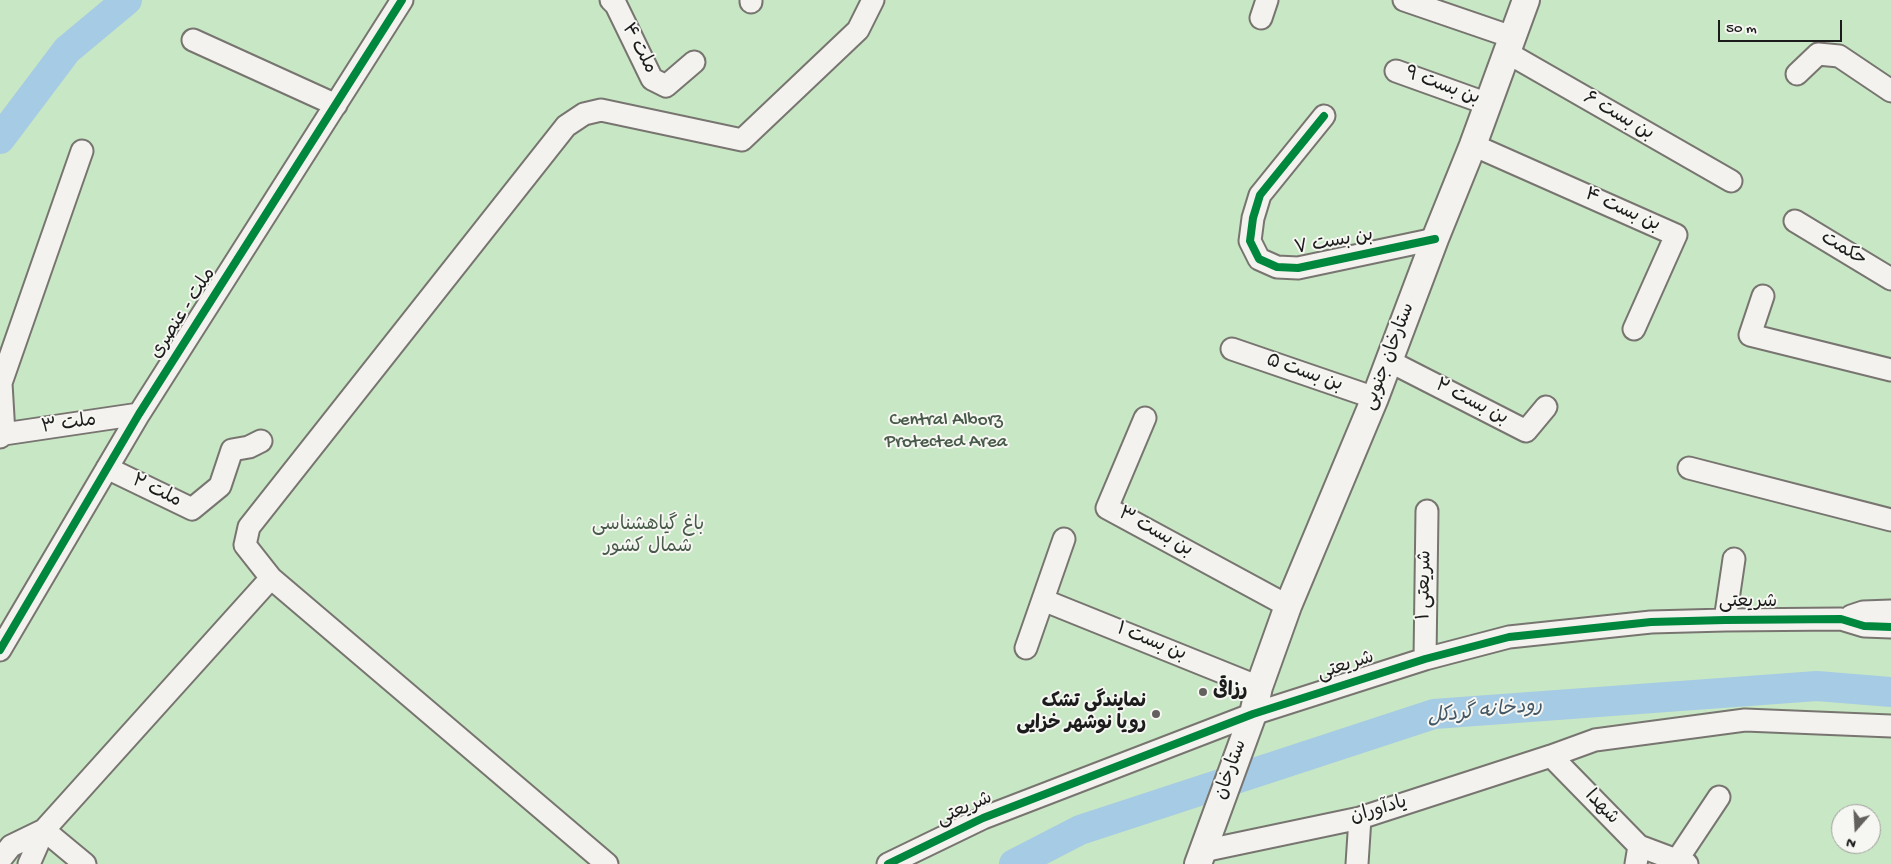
<!DOCTYPE html>
<meta charset="utf-8">
<style>
body{margin:0}
#map{position:relative;width:1891px;height:864px;overflow:hidden;background:#e8e1d9;font-family:"Gochi Hand",sans-serif}
canvas{display:block}
.north{position:absolute;left:1831px;top:804px;width:50px;height:50px;box-sizing:border-box;background:#f6f6f2;border:1px solid #9f9f9c;border-radius:50%;rotate:199deg;font-size:14px;font-weight:700;line-height:20px;text-align:center;color:#1c1c1c}
.north::after{content:'';display:block;margin:auto;width:18px;height:22px;background:#63615e;clip-path:polygon(50% 0,100% 100%,50% 72%,0 100%)}
.scale{position:absolute;left:1718px;top:20px;width:124px;height:22px;box-sizing:border-box;border:2px solid #1c1c1c;border-top:0;padding-left:6px;font-size:15px;line-height:18px;white-space:nowrap;color:#1c1c1c;-webkit-text-stroke:4px #f6f6f2;paint-order:stroke}
</style>
<div id="map">
<canvas width="1891" height="864"></canvas>
<div class="north">N</div>
<div class="scale">50 m</div>
</div>
<script>
const ctx = document.querySelector('canvas').getContext('2d');
ctx.lineJoin = 'round';
function fill(path, color) { ctx.fillStyle = color; ctx.fill(path, 'evenodd'); }
function trace(path, color, width, dash) { ctx.strokeStyle = color; ctx.lineWidth = width; ctx.lineCap = dash ? 'butt' : 'round'; ctx.setLineDash(dash || []); ctx.stroke(path); }
function label(font, color, halo, rows, align = 'center') {
  ctx.font = font + ' "Gochi Hand","Playpen Sans Arabic",sans-serif'; ctx.lineWidth = 4; ctx.setLineDash([]); ctx.textBaseline = 'middle'; ctx.strokeStyle = halo; ctx.fillStyle = color; for (const [text, x, y, turn = 0] of rows) {
    ctx.save(); ctx.translate(x, y); ctx.rotate((+turn || 0) * Math.PI / 180); ctx.textAlign = isNaN(turn) ? turn : align; if (halo) ctx.strokeText(text, 0, 0); ctx.fillText(text, 0, 0); ctx.restore();
  }
}
fill(new Path2D(`
 M0,0H1891V864H0ZM1841,814H1871V844H1841Z`), '#c8e7c4');
trace(new Path2D(`
 M0,139L67,50L127,0
 M1014,864L1080,830L1434,714L1817,686L1891,692`), '#a6cbe4', 30);
const minor = new Path2D(`
 M611,0L616,5L652,79L666,86L694,62
 M1404,0L1512,37
 M751,2V0
 M1261,18L1267,0
 M193,40L336,105
 M1506,52L1731,181
 M1396,71L1488,104
 M1797,74L1818,54L1839,56L1891,91
 M1324,116L1260,195L1253,218L1250,241L1259,259L1277,267L1298,268L1435,239
 M1473,145L1676,235L1634,329
 M1795,221L1891,279
 M1763,296L1750,335L1891,370
 M1232,349L1375,398
 M1389,361L1526,431L1546,407
 M1145,418L1107,508L1288,606
 M4,434L1,383L82,151
 M0,437L4,434L139,414
 M107,468L192,509L220,486L232,450L249,447L261,441
 M1689,468L1891,520
 M271,578L245,545L249,527L566,126L584,114L601,110L742,140L858,30L873,0
 M1043,600L1259,687
 M1851,616L1863,612L1891,611
 M1725,620L1734,559
 M1026,648L1064,539
 M0,650L139,414L402,0
 M1425,659L1427,511
 M1551,756L1639,846L1636,864
 M44,830L85,864
 M1639,846L1687,864
 M1203,851L1360,818L1551,756L1595,740L1745,720L1891,726
 M0,860L11,846L44,830
 M1677,860L1719,797
 M29,864L44,830L271,578L607,864
 M888,864L983,818L1253,714L1425,659L1509,637L1651,622L1725,620L1841,619L1864,626L1891,627
 M1357,864L1360,818`);
const major = new Path2D(`
 M1198,864L1253,714L1259,687L1288,606L1375,398L1435,239L1473,145L1526,0`);
trace(minor, '#787571', 25);
trace(major, '#787571', 30);
trace(minor, '#f3f2ef', 21);
trace(major, '#f3f2ef', 26);
trace(new Path2D(`
 M1324,116L1260,195L1253,218L1250,241L1259,259L1277,267L1298,268L1435,239
 M0,650L139,414L402,0
 M888,864L983,818L1253,714L1425,659L1509,637L1651,622L1725,620L1841,619L1864,626L1891,627`), '#00873e', 8);
for (const [x, y, r, color] of [
 [1203,692,5,"#63615e"],
 [1156,714,5,"#63615e"]
]) { const dot = new Path2D(); dot.arc(x, y, r, 0, 2 * Math.PI); ctx.fillStyle = color; ctx.fill(dot); trace(dot, '#f6f6f2', 2); }
label('19px', '#1c1c1c', '#f6f6f2', [
 ["ملت ۴",638,49,62],
 ["بن بست ۹",1442,87,20],
 ["بن بست ۶",1618,117,30],
 ["بن بست ۴",1622,211,24],
 ["بن بست ۷",1334,243,-10],
 ["حکمت",1843,250,31],
 ["ملت - عنصری",184,314,-57],
 ["ستارخان جنوبی",1390,357,-69],
 ["بن بست ۵",1304,374,19],
 ["بن بست ۲",1471,403,27],
 ["ملت ۳",69,425,-8],
 ["ملت ۲",156,492,26],
 ["بن بست ۳",1155,533,29],
 ["شریعتی ۱",1426,585,-89],
 ["شریعتی",1748,603],
 ["بن بست ۱",1151,643,22],
 ["شریعتی",1346,667,-18],
 ["ستارخان",1232,770,-70],
 ["شهدا",1601,808,46],
 ["شریعتی",965,810,-24],
 ["یادآوران",1379,811,-16]
]);
label('19px', '#485a49', '#f6f6f2', [
 ["Central Alborz",946,421],
 ["Protected Area",946,443],
 ["باغ گیاهشناسی",648,526],
 ["شمال کشور",648,548]
]);
label('bold 19px', '#1c1c1c', '#f6f6f2', [
 ["رزاقی",1213,692],
 ["نمایندگی تشک",1146,703,"right"],
 ["رویا نوشهر خزایی",1146,725,"right"]
], 'left');
label('italic 20px', '#425664', '#f6f6f2', [
 ["رودخانه گردکل",1485,713,-6]
]);
</script>
